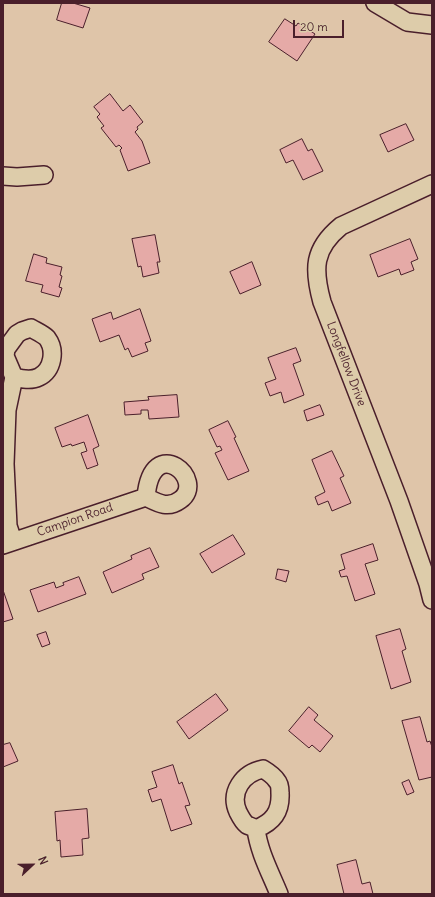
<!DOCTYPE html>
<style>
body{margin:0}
#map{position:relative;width:435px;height:897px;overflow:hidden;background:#dfc5a9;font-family:Delius,sans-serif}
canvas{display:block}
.frame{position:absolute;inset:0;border:4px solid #4a1f2b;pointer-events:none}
.north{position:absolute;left:12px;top:845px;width:40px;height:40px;-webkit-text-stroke:3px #dca;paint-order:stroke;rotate:68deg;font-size:11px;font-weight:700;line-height:16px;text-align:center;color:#4a1f2b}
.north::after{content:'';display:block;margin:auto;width:14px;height:18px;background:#4a1f2b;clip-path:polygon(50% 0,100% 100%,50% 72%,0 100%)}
.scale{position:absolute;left:293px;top:20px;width:51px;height:18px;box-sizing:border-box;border:2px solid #4a1f2b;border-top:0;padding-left:5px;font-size:12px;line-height:14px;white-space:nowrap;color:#4a1f2b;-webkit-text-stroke:3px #dca;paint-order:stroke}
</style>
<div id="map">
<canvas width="435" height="897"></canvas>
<div class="frame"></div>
<div class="north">N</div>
<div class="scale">20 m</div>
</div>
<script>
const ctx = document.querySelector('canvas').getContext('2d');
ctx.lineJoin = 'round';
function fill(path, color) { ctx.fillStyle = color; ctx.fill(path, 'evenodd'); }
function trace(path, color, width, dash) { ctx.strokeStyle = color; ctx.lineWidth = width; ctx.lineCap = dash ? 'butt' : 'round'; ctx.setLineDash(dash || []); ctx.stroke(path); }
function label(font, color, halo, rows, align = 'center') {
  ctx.font = font + ' Delius,sans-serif'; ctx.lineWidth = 3; ctx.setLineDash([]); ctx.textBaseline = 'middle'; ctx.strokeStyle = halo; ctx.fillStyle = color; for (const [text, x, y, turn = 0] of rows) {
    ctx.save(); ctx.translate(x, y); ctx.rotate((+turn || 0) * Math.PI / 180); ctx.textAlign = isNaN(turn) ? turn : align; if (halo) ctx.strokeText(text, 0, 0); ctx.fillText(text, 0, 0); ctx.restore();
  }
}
const building = new Path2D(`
 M62,3H73L90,8L83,28L57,20Z
 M285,19L296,26L298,23L315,34L297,61L269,42Z
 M110,94L123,111L130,105L143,122L137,127L138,129L135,132L142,141L150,163L128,171L120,150L122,148L119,145L116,147L101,128L104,126L97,117L100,114L94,107Z
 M406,124L414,140L388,152L380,135Z
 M302,139L308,151L312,149L323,171L303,180L293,160L286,163L280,150Z
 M155,235L160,262H157L159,273L143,277L141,266L138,267L132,239Z
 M410,239L418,259L411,262L414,270L401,275L399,269L378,277L370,255Z
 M34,254L47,258L46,263L62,267L60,275L62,276L59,287L62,288L59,297L41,292L43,285L26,281Z
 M252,262L261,285L240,294L230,272Z
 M140,309L151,341L145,343L148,351L132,357L128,348L125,350L119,335L100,342L92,319L111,312L113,319Z
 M296,348L301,361L293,364L304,395L284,403L281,392L270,396L265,383L276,379L268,358Z
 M177,395L179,417L149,419L148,410H141V414L125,415L124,402L149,400L148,397Z
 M320,405L324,415L307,421L304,411Z
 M88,415L99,446L93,449L98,465L87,469L81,453L87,451L84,442L72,446L71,444L62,447L55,428Z
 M228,421L236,437L234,438L249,471L228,480L215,453L222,450L220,446L217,447L209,430Z
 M332,451L344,476L340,478L351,503L332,511L328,501L318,505L315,497L325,492L312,460Z
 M233,535L245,554L212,573L200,554Z
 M373,544L378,560L365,564L375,594L355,601L347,576L341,577L339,571L345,569L341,555Z
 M150,548L159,567L142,574L144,579L112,593L103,572L132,559L131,556Z
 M278,569L289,571L286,582L276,579Z
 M79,577L86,594L38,612L30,590L54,582L56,588L64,585L63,583Z
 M3,590L13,619L3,622Z
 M400,629L406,649L402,651L411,682L391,689L376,636Z
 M46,632L50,644L42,647L37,635Z
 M216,694L228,710L189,739L177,722Z
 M309,707L318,715L314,720L333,736L320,752L312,745L309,748L289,731Z
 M420,717L427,742L430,741L432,747V777L419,780L402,721Z
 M10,743L18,761L3,767V745Z
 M173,765L179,784L182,782L190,805L185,806L192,824L171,831L161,799L152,802L148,790L157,787L152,772Z
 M409,780L414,792L407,795L402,783Z
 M87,809L89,838L82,839L83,855L61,857L60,840L57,841L55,812Z
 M356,860L362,884L370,882L373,894H344L337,865Z`);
fill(building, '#e5aaa7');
trace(building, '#4a1f2b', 1);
const street = new Path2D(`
 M375,3L407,22L432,25
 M3,176L17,177L44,175
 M432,184L341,226C313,249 313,269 322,302L399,501L428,584L432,600
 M13,541L8,526L5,464L7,410L14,377L5,356L6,349L17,334L22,331L31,328C36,331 43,334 47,338C56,350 53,370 39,377C31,381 22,379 14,377
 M3,545L146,497C158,503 168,509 180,500C208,481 152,431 146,497
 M263,769C268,772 274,776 277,781C280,784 280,789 280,793C281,812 273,822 256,829C253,827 249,826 247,825C243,822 240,816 238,812C229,792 243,773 263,769Z
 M256,829C259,852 270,872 279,894`);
trace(street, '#4a1f2b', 20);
trace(street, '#dca', 17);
label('12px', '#4a1f2b', '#dca', [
 ["Longfellow Drive",346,364,69],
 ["Campion Road",75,520,-19]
]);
</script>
